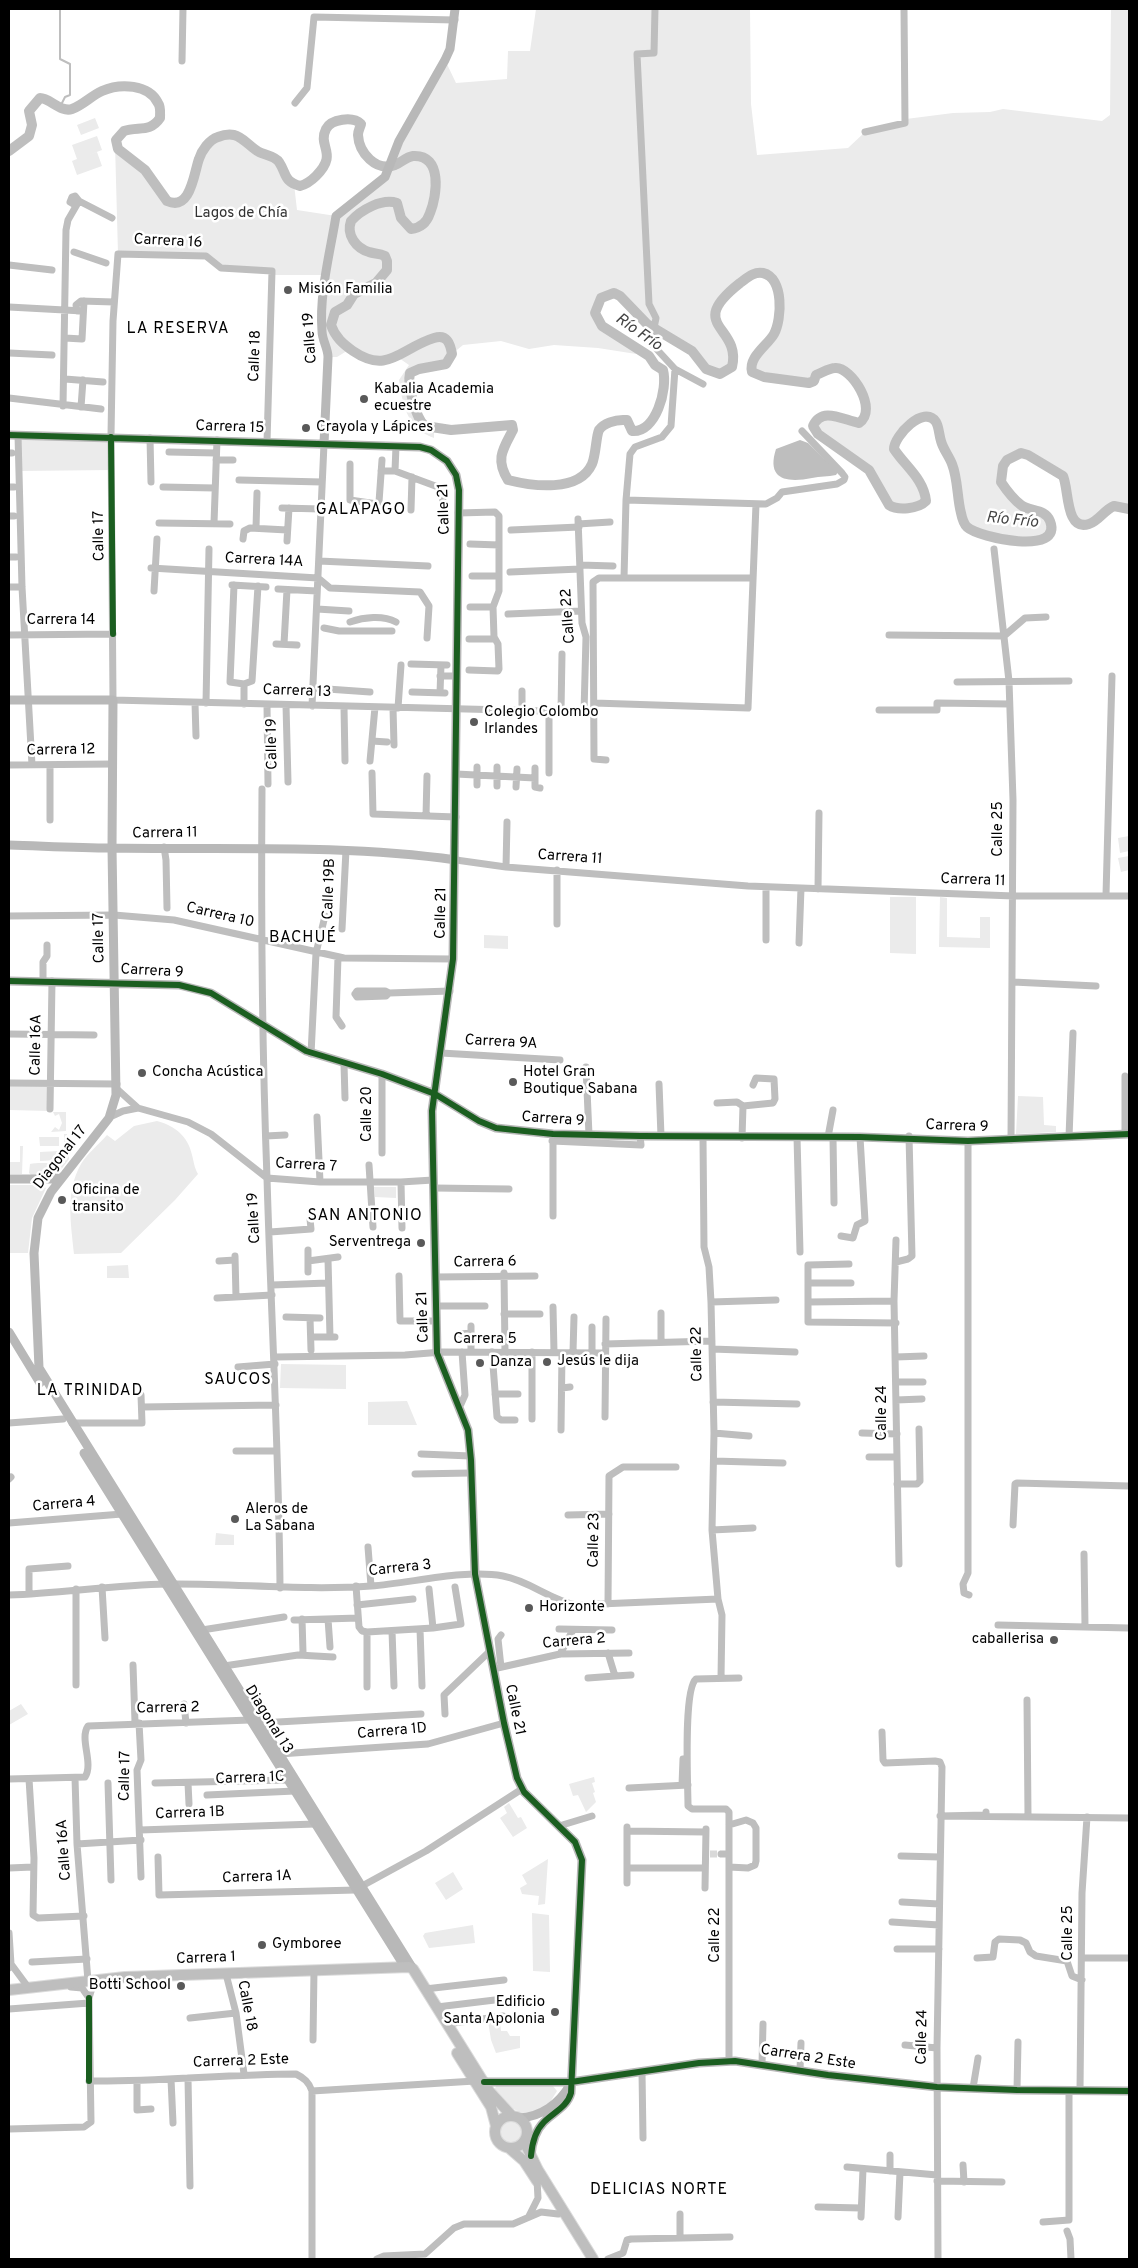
<!DOCTYPE html>
<meta charset="utf-8">
<style>
body{margin:0}
#map{position:relative;width:1138px;height:2268px;overflow:hidden;background:#fff;font-family:Overpass,sans-serif}
canvas{display:block}
.frame{position:absolute;inset:0;border:10px solid #000;pointer-events:none}
</style>
<div id="map">
<canvas width="1138" height="2268"></canvas>
<div class="frame"></div>
</div>
<script>
const ctx = document.querySelector('canvas').getContext('2d');
ctx.lineJoin = 'round';
function fill(path, color) { ctx.fillStyle = color; ctx.fill(path, 'evenodd'); }
function trace(path, color, width, dash) { ctx.strokeStyle = color; ctx.lineWidth = width; ctx.lineCap = dash ? 'butt' : 'round'; ctx.setLineDash(dash || []); ctx.stroke(path); }
function label(font, color, halo, rows, align = 'center') {
  ctx.font = font + ' Overpass,sans-serif'; ctx.lineWidth = 5; ctx.setLineDash([]); ctx.textBaseline = 'middle'; ctx.strokeStyle = halo; ctx.fillStyle = color; for (const [text, x, y, turn = 0] of rows) {
    ctx.save(); ctx.translate(x, y); ctx.rotate((+turn || 0) * Math.PI / 180); ctx.textAlign = isNaN(turn) ? turn : align; if (halo) ctx.strokeText(text, 0, 0); ctx.fillText(text, 0, 0); ctx.restore();
  }
}
fill(new Path2D(`
 M536,9H750L751,104L757,155L848,148L865,132L900,126L906,119L953,113L990,112L1003,109L1102,121L1110,115L1111,9H1129V509L1114,506C1104,510 1099,521 1089,524C1065,532 1069,488 1063,476L1028,455L1021,453L1007,460L1003,466L1001,483C1007,491 1013,499 1021,505C1030,512 1045,508 1050,521C1064,556 979,539 967,527C963,523 962,518 961,513C957,498 958,479 952,465C949,456 943,449 941,441C939,435 939,427 936,422C924,404 894,436 894,449C905,466 924,479 926,501C918,509 898,511 889,505L869,470L818,434L813,426C822,406 843,420 859,423C879,410 851,366 835,368C829,368 822,373 816,375L814,381L809,383L764,377L752,372C748,357 767,346 774,334C781,321 783,284 768,274C759,269 751,275 744,280C736,287 715,303 715,313C714,326 754,368 721,373C716,374 710,372 707,370C700,365 698,357 693,352C687,347 679,344 673,341C659,332 646,323 634,311C629,306 622,295 615,294C609,292 602,296 599,301C585,327 631,345 649,356L598,348L554,345L529,349L501,341L463,345L452,354L446,364L419,369L409,374C407,382 416,418 423,424C426,427 430,428 434,428V438C407,428 403,406 399,380L409,365L396,356C379,365 366,359 350,349L337,357H328L322,335L326,275H272V271L221,268L206,256L118,254L115,144L121,153L145,170L167,201L176,203L187,194L193,186L199,158L203,150L212,140L220,136L235,135L257,151L279,161L283,174L294,184L297,210L336,216L379,183L445,60L456,83L507,79L508,51H530Z
 M95,118L99,128L81,135L77,125Z
 M97,136L102,150L86,156L97,152L102,166L77,175L72,161L77,159L72,145Z
 M18,435L111,437L112,470L19,471Z
 M1129,836V851L1120,853L1118,838Z
 M1129,856V870L1121,872L1118,858Z
 M890,897H916V954L890,953Z
 M940,897L947,898V937L980,938V917H990V948L939,947Z
 M484,935L508,936V949L484,948Z
 M9,1083L51,1084L50,1111L9,1110Z
 M1018,1096L1043,1097L1044,1125L1056,1126V1132L1016,1134Z
 M53,1112H66V1131L51,1132L55,1127L59,1130L62,1123L59,1114L55,1116Z
 M157,1121C175,1126 188,1136 192,1155C194,1162 194,1167 198,1174L175,1200L121,1253L74,1254C71,1223 65,1192 81,1164C87,1154 99,1144 107,1135L115,1141L134,1126Z
 M64,1134H67L69,1159L57,1175L46,1176L44,1173L32,1176L29,1173L30,1164C39,1162 54,1164 65,1163Z
 M39,1137H59V1146H40Z
 M20,1146H23L22,1174H9V1162H20Z
 M59,1151V1160L40,1161V1152Z
 M9,1185H42L46,1188L32,1218L28,1253H9Z
 M374,1187H396V1198L375,1197Z
 M128,1265L129,1278H107V1266Z
 M281,1364L346,1365V1389L280,1388Z
 M407,1401L417,1425H368V1402Z
 M216,1533L234,1535V1545H215Z
 M21,1704L28,1714L9,1725V1711Z
 M594,1777L595,1782L592,1783L595,1792L593,1793L596,1802L586,1812L578,1795L573,1796L569,1784Z
 M509,1803L518,1818L521,1817L527,1828L513,1837L500,1818L507,1813L504,1807Z
 M548,1859L545,1904L538,1905L539,1896L522,1894L520,1888L527,1884L522,1875Z
 M453,1872L463,1889L446,1900L435,1883Z
 M532,1913L549,1915L550,1972L533,1971Z
 M473,1925L475,1943L429,1948L423,1936L425,1933Z
 M500,2020L501,2031H507L510,2036H520V2048L496,2053L491,2040L488,2021Z
 M496,2086H553L557,2091L549,2104L531,2113H522L507,2106L494,2091Z
 M500 2132a11 11 0 1 1 22 0a11 11 0 1 1-22 0Z`), '#ebebeb');
fill(new Path2D(`
 M800,440L808,443L838,472L836,475C828,477 820,476 812,478C787,483 766,480 776,449Z`), '#bebebe');
trace(new Path2D(`
 M60,107L65,97L70,95V64L60,59V9`), '#bebebe', 2);
trace(new Path2D(`
 M9,151L29,136L32,125L29,111L40,98C50,98 61,113 72,109C83,105 91,96 102,91C120,83 149,84 158,103C161,107 160,113 160,118C150,133 138,126 124,131L116,140L118,149L145,170L167,201C191,212 194,172 199,159C202,150 209,140 218,137C223,135 229,134 234,135C243,137 250,147 259,152C265,155 275,156 279,162C287,174 283,181 300,186C307,184 312,180 316,176C339,153 317,147 326,129C331,119 353,116 361,124C360,128 358,131 358,135C359,153 376,172 395,165C402,162 406,157 413,156C443,154 437,196 430,213C427,222 421,228 411,229L401,218L397,203C382,198 361,210 351,221C346,235 356,248 369,252C374,254 379,253 385,256L387,261V270L376,283L354,294L347,305L335,312L331,325C335,337 343,344 353,351C388,375 401,348 434,338C447,334 450,343 452,354L446,364L419,369L410,373C407,385 416,419 425,426L451,430L512,425L513,430C503,449 495,459 508,480C532,486 579,493 592,464C596,455 596,436 599,430C604,423 615,420 623,420H627L632,431C656,433 668,389 663,370L655,365L649,356L602,326L595,313L601,298L614,293L620,296L647,324L692,351L706,369L720,374L732,367C742,325 684,327 740,283C747,278 754,271 763,273C784,278 782,319 774,334C768,345 748,357 752,372L764,377L809,383L814,381L816,375C822,373 829,368 835,368C851,366 879,410 859,423C843,420 822,406 813,426L818,434L869,470L889,505C898,511 918,509 926,501C924,479 905,466 894,449C894,436 924,404 936,422C939,427 939,435 941,441C943,449 949,456 952,464C958,479 957,498 961,513C962,518 963,523 967,527C979,538 1064,556 1050,521C1045,508 1030,512 1021,505C1013,499 1007,491 1001,482L1003,466L1007,460L1021,453L1028,455L1063,476C1069,488 1065,532 1089,524C1099,521 1104,510 1114,506L1129,509`), '#bebebe', 10);
trace(new Path2D(`
 M710,1854H721`), '#d9d9d9', 7, [7, 3.5]);
const primary = new Path2D(`
 M9,1990L125,1977L409,1967L413,1969L489,2091L512,2116
 M457,2053L491,2107L496,2126
 M495 2132a16 16 0 1 1 32 0a16 16 0 1 1-32 0Z
 M524,2141L538,2170L593,2259
 M509,2148L524,2161L537,2181`);
trace(primary, '#dbdbdb', 12);
trace(new Path2D(`
 M182,61L183,9
 M295,103L307,88L314,17L455,20
 M865,132L905,123L904,9
 M75,205L70,202L72,197L75,196L79,201L112,218
 M74,252L106,263
 M9,265L52,270
 M9,307L83,311
 M77,311L76,305L81,301L114,302
 M65,338L82,339L84,301
 M9,353L52,355
 M675,369L703,384
 M65,379L103,382
 M9,398L101,409
 M63,406L66,230L68,220L79,201
 M81,407L83,380
 M18,435L22,587L32,765
 M150,438L151,482
 M267,442L272,271L221,268L206,256L118,254L113,321L111,435L113,700L584,712L586,637L582,623L578,519
 M169,452L216,453
 M9,453H12
 M216,460H233
 M350,464V500L377,504L379,502L382,460
 M381,471H395L438,487L443,494L442,517
 M395,471L396,446
 M239,480L322,482
 M9,487H14
 M163,487L215,488
 M626,500L766,504L777,498L782,492L837,484L844,480L845,477L842,473L802,431
 M282,508L321,509
 M411,510L412,477
 M458,513L495,512L499,516V591L493,607L494,637L498,644L499,669L498,671L469,670
 M9,516H14
 M159,523L230,524
 M214,523L217,440
 M578,524L610,522
 M256,528L257,493
 M511,530L579,527
 M243,539L244,531L250,528L287,530
 M287,541L289,508
 M470,544L499,545
 M994,549L1009,681L1013,800L1011,1140
 M9,557H16
 M319,561L428,566
 M580,565L613,566
 M151,568L318,578L330,588L420,592L429,606L427,638
 M510,572L580,569
 M472,576H499
 M624,578H752
 M232,585L266,587
 M234,585L230,682L244,684L252,681L258,586
 M9,587H22
 M278,589L317,591
 M154,591L157,539
 M470,607H493
 M317,609L349,611
 M508,614L581,611
 M350,622C364,617 383,615 396,622
 M324,628L339,631H392
 M9,635L113,634
 M889,635L1004,636L1025,618L1046,617
 M469,639H495
 M276,644L297,645
 M284,644L287,590
 M411,664L447,665
 M440,676H457
 M957,682L1069,681
 M313,688L370,692
 M522,691V710
 M412,692L445,693
 M440,693L441,665
 M195,703L196,736
 M206,703L209,549
 M594,703L748,708L756,504
 M244,704V684
 M267,705L268,784
 M286,705L288,782
 M312,706L324,444
 M344,707L345,761
 M393,708L394,745
 M398,708L401,665
 M879,710H937V703L1009,704
 M561,711L562,654
 M372,741L387,742
 M606,760L594,759L593,582L599,578H624L626,500L630,454L635,447L662,437L671,426L675,369L651,343L656,318L649,304L637,54L654,53L655,9
 M370,761L375,707
 M9,765L113,764
 M50,765V820
 M535,768V787L540,788
 M372,773L373,814L456,817
 M549,773V711
 M456,774L535,778
 M477,785V767
 M497,786V767
 M516,787L517,769
 M262,789C261,918 262,1048 267,1178C271,1315 279,1451 280,1588
 M426,816L427,776
 M164,847L166,860L167,908
 M456,860L506,867L748,886L1014,896H1129
 M506,867L507,822
 M557,870V924
 M818,889L819,813
 M1106,895L1112,676
 M9,916L114,915L174,920L344,958L453,959
 M342,929L346,850
 M766,940V887
 M799,943L801,888
 M338,957L336,1017L342,1026
 M43,981V962L47,956V945
 M1013,982L1096,986
 M355,994L357,997L386,996L389,993L450,991
 M355,994L357,991H385L389,993
 M9,1034L94,1035
 M441,1053L560,1060
 M311,1054L316,953L325,916
 M344,1064L345,1098
 M586,1067L589,1135
 M382,1074V1153
 M1125,1076V1134
 M9,1083L117,1084
 M659,1084L661,1136
 M117,1089L138,1108L188,1122L211,1134L267,1178L320,1182H401L433,1180
 M717,1103L737,1102L743,1106L773,1103L775,1099L774,1079L756,1078L753,1085
 M50,1109L52,981
 M112,1116L123,1111L138,1108
 M317,1117L320,1182
 M266,1136L285,1135
 M553,1137V1216
 M797,1137L800,1252
 M828,1137L833,1110
 M833,1137L834,1203
 M1069,1137L1073,1033
 M703,1138L704,1247L709,1267L711,1302L714,1433L712,1530L718,1599L722,1615L721,1678
 M742,1138L743,1106
 M552,1141L641,1145L640,1136
 M968,1141V1573L963,1584L964,1593L969,1595
 M369,1165L373,1227
 M401,1182L402,1228
 M434,1188L509,1189
 M270,1232L311,1229L310,1219
 M841,1236L853,1238L857,1225L865,1221L860,1137
 M896,1240L894,1301L899,1564
 M308,1250V1272
 M235,1256L236,1297
 M328,1259L330,1337
 M219,1261L235,1260
 M308,1261L338,1257
 M896,1262L908,1259L912,1256L909,1136
 M849,1264L808,1265V1322L896,1323
 M504,1273L505,1352
 M399,1276L400,1321H436
 M435,1277L535,1276
 M808,1283H851
 M272,1285L328,1283
 M217,1298L272,1295
 M711,1302L776,1300
 M808,1302L894,1301
 M436,1306H485
 M553,1307L554,1352
 M661,1313V1342
 M504,1314H540
 M286,1317L320,1318
 M310,1318L311,1350
 M471,1326V1352
 M592,1327V1353
 M461,1334L471,1333
 M311,1337H335
 M605,1344L712,1341
 M712,1349L795,1352
 M492,1352L497,1417L501,1420H515
 M573,1352L574,1317
 M275,1357L405,1355L442,1352L605,1353
 M896,1357L924,1356
 M238,1367L275,1364
 M896,1382H923
 M562,1388L570,1387
 M495,1394H518
 M896,1400L922,1399
 M713,1402L797,1404
 M458,1405L461,1404L465,1395L462,1352
 M142,1407L276,1405
 M605,1417L606,1319
 M532,1419V1352
 M9,1423L63,1419
 M72,1423H142L141,1395
 M561,1430L562,1353
 M714,1433L749,1436
 M862,1433L897,1434
 M236,1451H276
 M421,1454L471,1456
 M869,1457H897
 M714,1461L783,1463
 M415,1474L471,1473
 M9,1479L11,1477
 M897,1484H917L920,1481L919,1429
 M568,1515L609,1514
 M9,1523L122,1514
 M1013,1525L1015,1484L1017,1483L1129,1486
 M712,1530L753,1528
 M368,1547L371,1586
 M1084,1554L1085,1626
 M356,1586L359,1627L362,1631L367,1632L433,1628L461,1624L455,1587
 M102,1587L105,1638
 M76,1589V1685
 M429,1589L433,1628
 M29,1594V1569L68,1566
 M9,1595C62,1593 114,1585 167,1584C235,1583 303,1591 371,1586C412,1583 464,1569 503,1576C530,1581 550,1600 576,1605L718,1599
 M608,1604L609,1476L623,1467H676
 M357,1605L413,1599
 M302,1619L303,1652
 M328,1619L330,1647
 M294,1620L358,1618
 M998,1625L1129,1628
 M420,1629L422,1686
 M559,1629L612,1630
 M202,1630L284,1617
 M392,1631L394,1686
 M501,1635L498,1639L501,1667
 M608,1653L615,1676L631,1675
 M560,1654L573,1630
 M133,1665L135,1722
 M224,1666L298,1655L333,1657
 M493,1669L560,1654L629,1653
 M588,1678L615,1676
 M367,1687V1632
 M1027,1700L1028,1816
 M184,1704L186,1723
 M445,1714L444,1695L490,1651
 M139,1723L141,1760L137,1770L141,1877
 M260,1723L421,1714
 M882,1732L883,1760L885,1763L935,1761L940,1762L942,1767L937,2048L938,2259
 M279,1754L428,1744L504,1723
 M75,1778L77,1844L88,1981
 M9,1779L85,1777C94,1763 79,1739 88,1726L250,1720
 M29,1779L34,1858L33,1915L38,1918L84,1916
 M108,1783L111,1880
 M155,1783L288,1780
 M188,1783L189,1804
 M682,1785L683,1759
 M629,1788L688,1785
 M207,1795L295,1791
 M986,1812V1815L940,1816L1129,1818
 M559,1826L592,1816
 M627,1827V1883
 M140,1830L315,1824
 M627,1831L705,1832
 M77,1844L141,1840
 M721,1854H729
 M901,1856L940,1857
 M158,1857L159,1895L356,1890
 M729,1867L748,1868L755,1865L756,1861V1828L753,1823L746,1820L729,1825
 M9,1868L33,1867
 M628,1868H705
 M362,1886L426,1851L522,1789
 M705,1888L706,1829
 M902,1902L939,1904
 M892,1922L939,1925
 M9,1933L11,1964L9,1968
 M897,1949H939
 M977,1958L993,1957L995,1942L999,1939L1020,1940L1026,1943L1030,1952L1036,1956L1067,1961L1072,1976L1082,1980
 M1083,1958H1129
 M32,1962L87,1959
 M11,1964L28,1987
 M226,1974L236,2013L244,2074
 M71,1987L82,1988L89,1998
 M425,1989L504,1980
 M437,2007L503,1999
 M9,2009L89,2003
 M190,2018L236,2013
 M447,2024L503,2016
 M313,2040L314,1970
 M905,2045L937,2048
 M729,2061V1812L726,1809H692L688,1806C688,1785 683,1690 696,1679L739,1678
 M762,2064L763,2024
 M800,2070L801,2043
 M642,2072L643,2138
 M188,2078L190,2186
 M171,2079L173,2123
 M89,2081C158,2082 227,2074 296,2074C304,2078 309,2082 312,2091V2259
 M137,2081V2110L151,2109
 M973,2088L978,2058
 M1017,2090L1018,2042
 M312,2091L475,2081
 M1080,2091L1082,1893L1087,1817
 M9,2129L84,2127L91,2122L89,1998L92,1988L105,1984
 M963,2165L964,2182
 M847,2167L937,2175
 M890,2171V2155
 M937,2181L1002,2182
 M818,2207L861,2208
 M680,2214V2238
 M529,2216L538,2198L537,2180
 M861,2217L863,2169
 M898,2217L900,2172
 M1043,2222L1069,2220V2091
 M1067,2231L1070,2239L1071,2259
 M377,2259L384,2256L425,2254L454,2228L464,2224H513L541,2212L558,2214
 M608,2259L623,2253L627,2240L631,2239L730,2237`), '#bebebe', 7);
trace(new Path2D(`
 M9,435L420,447L431,450L447,461L456,475L459,490L453,959L432,1111L437,1353L468,1430L471,1460L475,1574L504,1723L517,1778L524,1792L575,1842L582,1860L571,2093C567,2107 554,2112 544,2122C535,2131 532,2143 531,2156
 M324,444L328,357C328,348 322,340 322,331C319,294 330,253 336,216L385,177L399,141L445,60L450,49L455,9
 M9,700H113L112,848L116,1095L109,1118L51,1192L38,1218L34,1253L39,1368L413,1969
 M9,845C43,846 77,848 111,848C226,850 341,844 456,860
 M9,981L179,985L211,993L306,1051L382,1074L435,1094L479,1121L496,1128L553,1134L640,1136L860,1137L968,1141L1129,1134
 M9,1179H52L63,1176
 M9,1332L40,1383
 M84,1453L405,1967
 M484,2082H571L699,2063L735,2061L828,2075L937,2087L1017,2090L1129,2091
 M519,2118C541,2117 559,2104 570,2085`), '#b8b8b8', 9);
trace(primary, '#bebebe', 10);
trace(new Path2D(`
 M9,435L420,447L431,450L447,461L456,475L459,490L453,959L432,1111L437,1353L468,1430L471,1460L475,1574L504,1723L517,1778L524,1792L575,1842L582,1860L571,2093C567,2107 554,2112 544,2122C535,2131 532,2143 531,2156
 M111,437L113,634
 M9,981L179,985L211,993L306,1051L382,1074L435,1094L479,1121L496,1128L553,1134L640,1136L860,1137L968,1141L1129,1134
 M89,1998V2081
 M484,2082H571L699,2063L735,2061L828,2075L937,2087L1017,2090L1129,2091`), '#1b5e20', 6);
for (const [x, y, r, color] of [
 [288,290,5,"#595959"],
 [364,399,5,"#595959"],
 [306,428,5,"#595959"],
 [474,722,5,"#595959"],
 [142,1073,5,"#595959"],
 [513,1082,5,"#595959"],
 [62,1200,5,"#595959"],
 [421,1243,5,"#595959"],
 [547,1362,5,"#595959"],
 [480,1363,5,"#595959"],
 [235,1519,5,"#595959"],
 [529,1608,5,"#595959"],
 [1054,1640,5,"#595959"],
 [262,1945,5,"#595959"],
 [181,1986,5,"#595959"],
 [555,2012,5,"#595959"]
]) { const dot = new Path2D(); dot.arc(x, y, r, 0, 2 * Math.PI); ctx.fillStyle = color; ctx.fill(dot); trace(dot, '#fff', 2); }
label('15px', '#323232', '#fff', [
 ["Lagos de Chía",241,214]
]);
label('15px', '#000', '#fff', [
 ["Carrera 16",168,242,3],
 ["Calle 19",311,338,-94],
 ["Calle 18",256,356,-88],
 ["Carrera 15",230,428,2],
 ["Calle 21",445,509,-92],
 ["Calle 17",100,536,-91],
 ["Carrera 14A",264,561,3],
 ["Calle 22",569,616,-94],
 ["Carrera 14",61,621],
 ["Carrera 13",297,692,2],
 ["Calle 19",273,744,-91],
 ["Carrera 12",61,751,-1],
 ["Calle 25",999,829,-90],
 ["Carrera 11",165,834,-1],
 ["Carrera 11",570,858,4],
 ["Carrera 11",973,881,2],
 ["Calle 19B",330,889,-88],
 ["Calle 21",442,913,-89],
 ["Carrera 10",220,916,13],
 ["Calle 17",100,938,-91],
 ["Carrera 9",152,972,3],
 ["Carrera 9A",501,1043,3],
 ["Calle 16A",37,1045,-89],
 ["Calle 20",368,1114,-90],
 ["Carrera 9",553,1120,4],
 ["Carrera 9",957,1127,2],
 ["Diagonal 17",61,1158,-52],
 ["Carrera 7",306,1166,3],
 ["Calle 19",255,1218,-93],
 ["Carrera 6",485,1263,-1],
 ["Calle 21",424,1317,-92],
 ["Carrera 5",485,1340],
 ["Calle 22",698,1354,-91],
 ["Calle 24",883,1413,-90],
 ["Carrera 4",64,1505,-5],
 ["Calle 23",595,1540,-89],
 ["Carrera 3",400,1569,-6],
 ["Carrera 2",574,1642,-5],
 ["Carrera 2",168,1709,-1],
 ["Calle 21",514,1710,78],
 ["Diagonal 13",268,1720,58],
 ["Carrera 1D",392,1732,-5],
 ["Calle 17",126,1776,-89],
 ["Carrera 1C",250,1779,-2],
 ["Carrera 1B",190,1814,-2],
 ["Calle 16A",65,1850,-94],
 ["Carrera 1A",257,1878,-2],
 ["Calle 25",1069,1933,-90],
 ["Calle 22",716,1935,-90],
 ["Carrera 1",206,1959,-2],
 ["Calle 18",246,2006,79],
 ["Calle 24",923,2037,-89],
 ["Carrera 2 Este",808,2058,9],
 ["Carrera 2 Este",241,2062,-2]
]);
label('15px', '#000', '#fff', [
 ["Misión Familia",298,290],
 ["Kabalia Academia",374,390],
 ["ecuestre",374,407],
 ["Crayola y Lápices",316,428],
 ["Colegio Colombo",484,713],
 ["Irlandes",484,730],
 ["Concha Acústica",152,1073],
 ["Hotel Gran",523,1073],
 ["Boutique Sabana",523,1090],
 ["Oficina de",72,1191],
 ["transito",72,1208],
 ["Serventrega",411,1243,"right"],
 ["Jesús le dija",557,1362],
 ["Danza",490,1363],
 ["Aleros de",245,1510],
 ["La Sabana",245,1527],
 ["Horizonte",539,1608],
 ["caballerisa",1044,1640,"right"],
 ["Gymboree",272,1945],
 ["Botti School",171,1986,"right"],
 ["Edificio",545,2003,"right"],
 ["Santa Apolonia",545,2020,"right"]
], 'left');
ctx.letterSpacing = '1px';
label('16px', '#000', '#fff', [
 ["LA RESERVA",178,330],
 ["GALAPAGO",361,511],
 ["BACHUÉ",303,939],
 ["SAN ANTONIO",365,1217],
 ["SAUCOS",238,1381],
 ["LA TRINIDAD",90,1392],
 ["DELICIAS NORTE",659,2191]
]);
ctx.letterSpacing = '0px';
label('italic 16px', '#434343', '#fff', [
 ["Río Frío",638,333,35],
 ["Río Frío",1012,521,6]
]);
</script>
